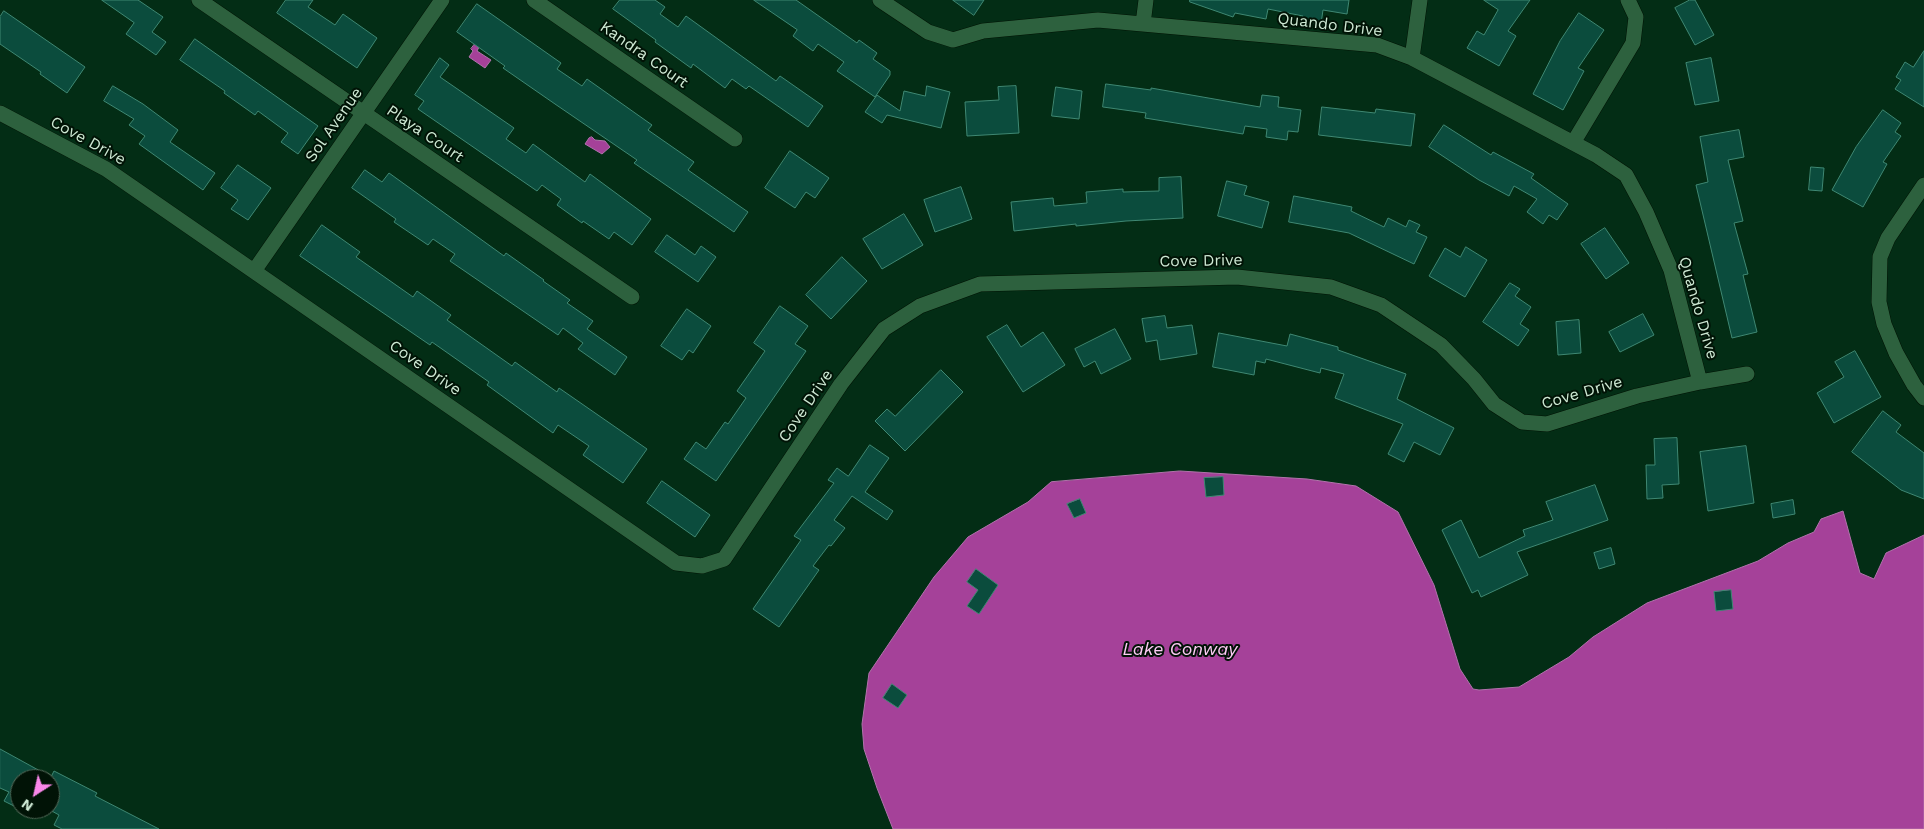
<!DOCTYPE html>
<style>
body{margin:0}
#map{position:relative;width:1924px;height:829px;overflow:hidden;background:#032d15;font-family:"Work Sans",sans-serif}
canvas{display:block}
.north{position:absolute;left:10px;top:769px;width:50px;height:50px;box-sizing:border-box;background:#011306;border:1px solid #536958;border-radius:50%;rotate:215deg;font-size:14px;font-weight:700;line-height:20px;text-align:center;color:#cee9d4}
.north::after{content:'';display:block;margin:auto;width:18px;height:22px;background:#f987e9;clip-path:polygon(50% 0,100% 100%,50% 72%,0 100%)}
</style>
<div id="map">
<canvas width="1924" height="829"></canvas>
<div class="north">N</div>
</div>
<script>
const ctx = document.querySelector('canvas').getContext('2d');
ctx.lineJoin = 'round';
function fill(path, color) { ctx.fillStyle = color; ctx.fill(path, 'evenodd'); }
function trace(path, color, width, dash) { ctx.strokeStyle = color; ctx.lineWidth = width; ctx.lineCap = dash ? 'butt' : 'round'; ctx.setLineDash(dash || []); ctx.stroke(path); }
function label(font, color, halo, rows, align = 'center') {
  ctx.font = font + ' "Work Sans",sans-serif'; ctx.lineWidth = 4; ctx.setLineDash([]); ctx.textBaseline = 'middle'; ctx.strokeStyle = halo; ctx.fillStyle = color; for (const [text, x, y, turn = 0] of rows) {
    ctx.save(); ctx.translate(x, y); ctx.rotate((+turn || 0) * Math.PI / 180); ctx.textAlign = isNaN(turn) ? turn : align; if (halo) ctx.strokeText(text, 0, 0); ctx.fillText(text, 0, 0); ctx.restore();
  }
}
const water = new Path2D(`
 M475,44L479,47L477,51L491,60L485,68L469,57L473,51L471,49Z
 M592,137L595,140L605,141L610,147L602,154L585,144L589,138Z
 M1180,471L1307,479L1356,486L1398,512L1434,585L1460,669L1473,689L1479,690L1519,687L1569,657L1593,637L1647,603L1758,561L1788,543L1814,532L1821,519L1843,511L1860,573L1874,579L1886,553L1924,535V829H893L877,788L864,749L862,724L869,673L934,577L968,537L1028,502L1051,482Z`);
fill(water, '#a54199');
trace(water, '#b173ab', 1);
const building = new Path2D(`
 M102,0H138L163,17L152,32L166,42L156,55L126,34L134,23Z
 M286,0H313L308,7L335,25L343,14L377,38L357,68L277,13Z
 M620,0H655L665,7L660,14L678,27L686,16L776,81L780,76L823,106L808,127L749,86L746,89L732,79L725,88L693,64L691,68L655,42L656,40L613,9Z
 M754,0H796L857,43L859,40L877,53L873,59L890,71V75L875,97L837,71L844,62L818,44L813,51L793,36L797,30Z
 M953,0H984L974,15Z
 M1190,0H1349L1347,14L1323,10L1321,24L1302,21L1303,16L1268,9L1266,19L1235,13L1233,17L1190,2Z
 M1484,0H1530L1508,31L1516,36L1499,66L1467,48L1477,31L1484,35L1498,10Z
 M1690,0H1695L1714,35L1695,45L1675,8Z
 M477,4L561,63L557,69L582,86L587,79L652,125L648,130L694,162L688,170L748,212L734,232L634,163L637,160L555,104L503,68L505,66L457,32Z
 M4,11L85,67L67,93L40,74L41,72L0,44V17Z
 M1579,13L1604,30L1578,68L1584,71L1563,110L1533,94L1560,41Z
 M195,39L318,126L298,154L281,142L288,133L258,111L255,115L224,93L225,91L180,60Z
 M1924,51V107L1895,89L1901,80L1896,77L1905,62L1913,67Z
 M440,58L449,65L440,77L514,128L506,139L526,153L533,144L585,182L590,174L651,219L632,245L614,232L609,239L583,221L582,223L557,205L561,199L542,185L537,191L418,109L424,101L415,95Z
 M1711,58L1719,101L1695,105L1686,63Z
 M1106,84L1151,90V88L1260,107L1262,95L1279,97L1278,107L1301,110L1298,132L1288,131L1287,140L1266,137L1267,129L1245,126L1243,134L1145,118L1146,113L1103,107Z
 M113,86L143,104L178,130L170,142L215,173L203,190L139,144L145,136L129,125L134,119L104,101Z
 M927,86L950,92L941,128L887,115L882,123L865,112L877,95L900,111L904,91L925,96Z
 M1016,86L1019,133L967,136L965,102L999,100L998,87Z
 M1056,87L1082,91L1079,119L1052,116Z
 M1322,107L1375,113L1376,109L1415,114L1411,146L1319,135Z
 M1883,110L1901,123L1895,132L1901,136L1883,162L1887,164L1863,207L1832,190L1856,147Z
 M1444,125L1491,155L1493,152L1534,174L1531,178L1568,204L1557,220L1549,215L1543,224L1527,212L1537,199L1514,186L1509,196L1479,180L1429,147Z
 M1739,130L1744,157L1728,160L1743,221L1734,223L1748,274L1743,275L1757,332L1732,338L1696,185L1708,182L1700,137Z
 M790,151L829,178L815,198L806,192L795,208L765,188Z
 M238,165L271,188L248,220L231,209L238,200L221,188Z
 M1811,167L1824,168L1822,191L1809,190Z
 M365,170L382,182L389,173L504,256L506,253L544,280L543,281L570,300L567,303L593,321L587,329L627,357L615,375L578,349L583,343L563,328L558,335L450,261L455,254L433,239L428,245L394,222L396,219L352,188Z
 M1181,177L1183,218L1126,221L1076,226V224L1014,231L1011,202L1053,198L1054,206L1087,203L1086,192L1123,189V192L1159,191V178Z
 M1227,181L1247,186L1244,195L1269,202L1262,228L1218,216Z
 M961,187L972,219L935,232L924,200Z
 M1294,196L1352,207L1351,211L1384,227L1388,218L1406,227L1409,220L1420,225L1416,232L1427,237L1414,264L1349,233L1289,222Z
 M904,214L923,245L882,269L863,239Z
 M322,225L360,252L356,257L413,297L417,291L451,315L447,320L512,366L515,362L557,392L559,388L647,449L623,483L583,455L589,446L558,425L553,433L487,385L489,382L432,342L430,345L300,256Z
 M1605,228L1629,263L1606,279L1581,244Z
 M667,235L695,255L701,246L716,257L698,282L655,252Z
 M1466,247L1487,260L1465,297L1429,276L1445,248L1460,257Z
 M842,257L867,281L831,319L806,295Z
 M1510,283L1520,289L1515,296L1531,307L1520,324L1529,330L1518,346L1483,322Z
 M780,306L808,326L795,344L806,351L716,481L684,459L696,442L706,449L725,422L728,424L746,398L737,391L765,351L754,343Z
 M687,309L711,326L693,353L689,350L682,360L661,346Z
 M1643,314L1654,335L1620,352L1609,332Z
 M1165,316L1167,328L1192,325L1197,354L1160,360L1157,340L1146,342L1142,319Z
 M1579,320L1581,353L1558,355L1556,322Z
 M1007,325L1021,347L1043,332L1065,365L1023,392L987,337Z
 M1115,329L1131,359L1101,374L1095,361L1084,367L1075,349Z
 M1219,333L1287,346L1290,334L1338,347V350L1406,374L1397,399L1454,428L1440,455L1414,442L1404,462L1388,454L1403,424L1335,398L1344,374L1321,368L1320,373L1266,359L1265,363L1256,361L1254,375L1213,367Z
 M1855,351L1881,397L1834,423L1817,393L1844,377L1835,362Z
 M941,370L963,392L905,451L875,421L887,409L895,416Z
 M1883,411L1901,425L1896,432L1924,453V499L1901,490L1852,452Z
 M1677,438L1679,484L1662,485L1663,498L1647,499L1646,465H1655L1654,439Z
 M870,445L889,458L865,492L893,511L887,520L852,496L834,520L845,528L831,546L829,545L813,566L819,570L779,627L753,609L801,540L794,536L834,483L828,480L837,468L848,476Z
 M1746,446L1754,503L1708,511L1700,452Z
 M1223,477L1224,495L1206,497L1204,478Z
 M662,481L710,515L695,537L647,503Z
 M1595,485L1608,520L1517,552L1528,575L1481,597L1478,590L1472,593L1442,530L1461,520L1479,558L1525,536L1523,530L1553,520L1546,502Z
 M1080,499L1086,513L1074,518L1067,504Z
 M1793,500L1795,514L1773,518L1771,504Z
 M1611,548L1615,564L1599,569L1594,553Z
 M976,569L998,585L979,614L967,606L978,590L967,582Z
 M1731,590L1733,609L1716,611L1714,592Z
 M892,684L907,695L898,708L883,698Z
 M0,749L51,777L54,771L97,793L95,796L159,829H62L54,825L59,815L50,810V779H20V809L4,801L9,792L0,788Z`);
fill(building, '#0b4c3d');
trace(building, '#3f8873', 1);
const minor = new Path2D(`
 M199,0L632,297
 M534,0L735,139
 M880,0L928,32L953,40L983,31L1098,20L1377,45L1412,58L1596,155L1626,175L1646,212L1671,270L1700,382
 M1143,24L1146,0
 M1412,58L1420,0
 M0,113L106,169L676,563L702,566L724,559L841,384L884,329L920,306L980,284L1237,277L1331,287L1381,305L1441,345L1474,379L1494,404L1522,422L1547,424L1637,396L1700,382L1747,374
 M1573,143L1633,43L1636,17L1628,0
 M1924,185L1888,238L1880,257L1879,302L1884,324L1896,353L1914,385L1924,398
 M254,271L442,0`);
trace(minor, '#001304', 16);
trace(minor, '#2d613e', 15);
label('16px', '#cee9d4', '#011306', [
 ["Quando Drive",1330,25,7],
 ["Kandra Court",644,55,35],
 ["Sol Avenue",334,125,-55],
 ["Playa Court",425,134,34],
 ["Cove Drive",88,141,29],
 ["Cove Drive",1201,261,-1],
 ["Quando Drive",1698,308,74],
 ["Cove Drive",425,368,35],
 ["Cove Drive",1582,393,-16],
 ["Cove Drive",806,406,-56]
]);
label('italic 18px', '#fecbf5', '#011306', [
 ["Lake Conway",1180,650]
]);
</script>
